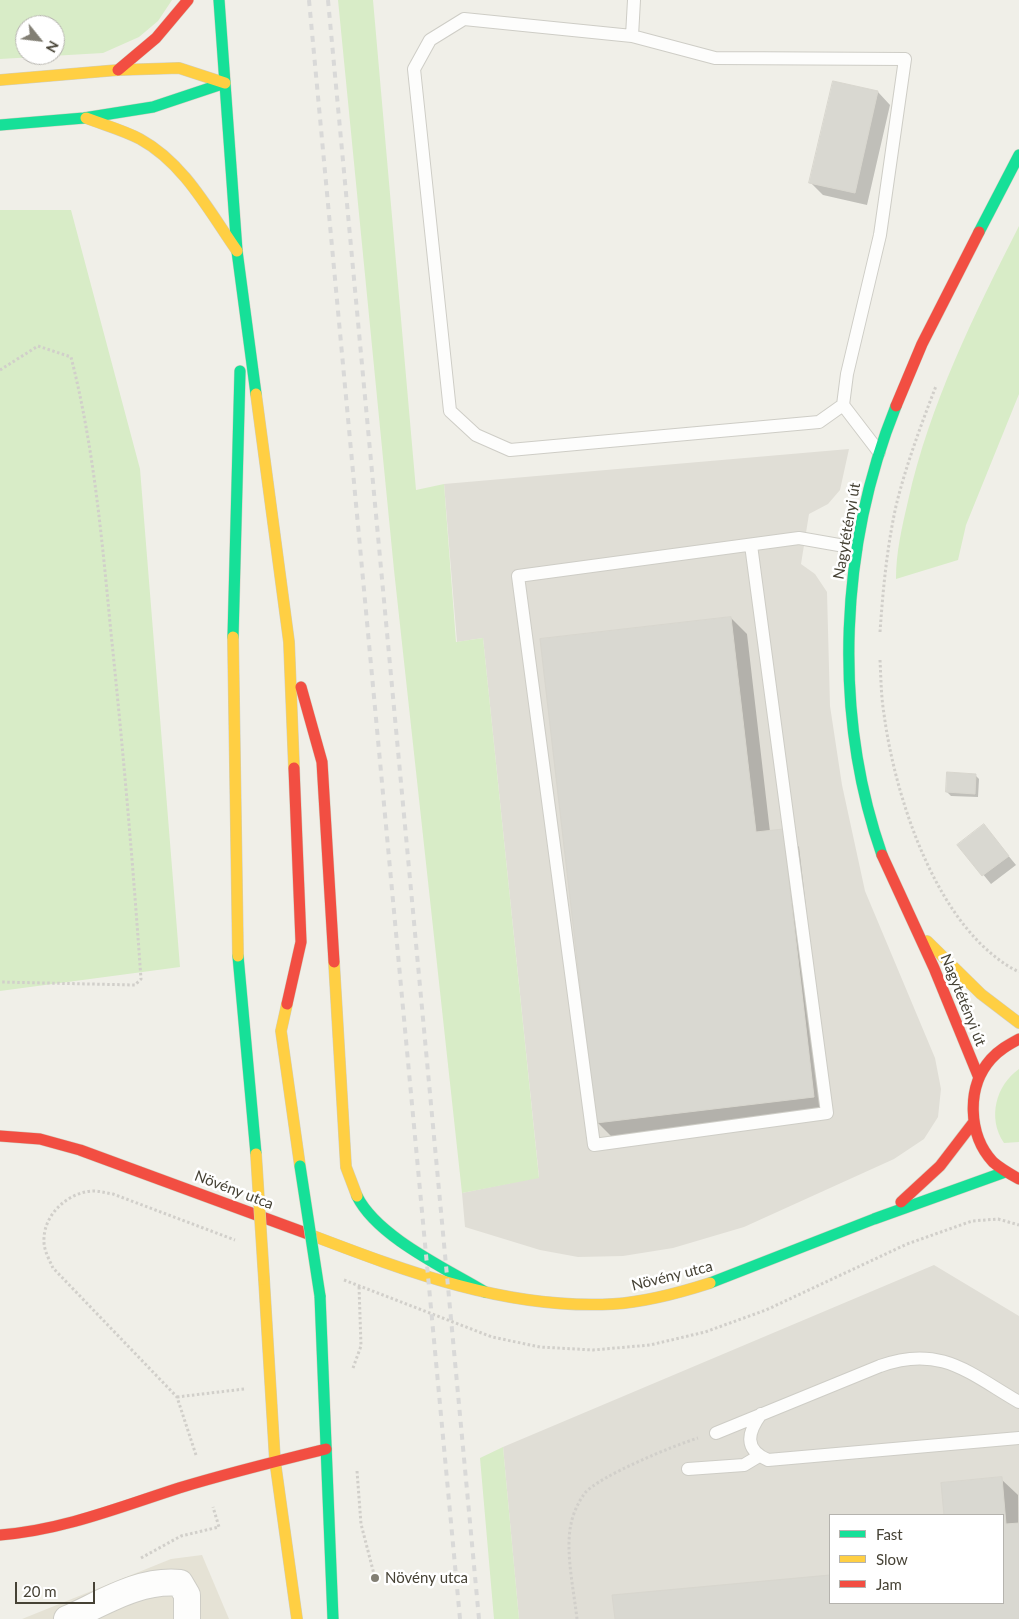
<!DOCTYPE html>
<meta charset="utf-8">
<style>
body{margin:0}
#map{position:relative;width:1019px;height:1619px;overflow:hidden;background:#f0efe8;font-family:Lato,sans-serif}
canvas{display:block}
.legend{position:absolute;left:829px;top:1514px;width:175px;height:90px;box-sizing:border-box;background:#fff;border:1px solid #b5b3ae;margin:0;padding:6px 9px;list-style:none;font-size:15px;color:#464235}
.legend li{display:flex;align-items:center;gap:10px;height:25px}
.legend b{width:25px;border:1px solid #b5b3ae}
.north{position:absolute;left:15px;top:15px;width:50px;height:50px;box-sizing:border-box;background:#fff;border:1px solid #b5b3ae;border-radius:50%;rotate:119deg;font-size:14px;font-weight:700;line-height:20px;text-align:center;color:#464235}
.north::after{content:'';display:block;margin:auto;width:18px;height:22px;background:#827f74;clip-path:polygon(50% 0,100% 100%,50% 72%,0 100%)}
.scale{position:absolute;left:15px;top:1582px;width:80px;height:22px;box-sizing:border-box;border:2px solid #464235;border-top:0;padding-left:6px;font-size:15px;line-height:18px;white-space:nowrap;color:#464235;-webkit-text-stroke:4px #fff;paint-order:stroke}
</style>
<div id="map">
<canvas width="1019" height="1619"></canvas>
<ul class="legend">
<li><b style="height:6px;background:#16e098"></b>Fast</li>
<li><b style="height:6px;background:#ffcf43"></b>Slow</li>
<li><b style="height:6px;background:#f24e42"></b>Jam</li>
</ul>
<div class="north">N</div>
<div class="scale">20 m</div>
</div>
<script>
const ctx = document.querySelector('canvas').getContext('2d');
ctx.lineJoin = 'round';
function fill(path, color) { ctx.fillStyle = color; ctx.fill(path, 'evenodd'); }
function trace(path, color, width, dash) { ctx.strokeStyle = color; ctx.lineWidth = width; ctx.lineCap = dash ? 'butt' : 'round'; ctx.setLineDash(dash || []); ctx.stroke(path); }
function label(font, color, halo, rows, align = 'center') {
  ctx.font = font + ' Lato,sans-serif'; ctx.lineWidth = 5; ctx.setLineDash([]); ctx.textBaseline = 'middle'; ctx.strokeStyle = halo; ctx.fillStyle = color; for (const [text, x, y, turn = 0] of rows) {
    ctx.save(); ctx.translate(x, y); ctx.rotate((+turn || 0) * Math.PI / 180); ctx.textAlign = isNaN(turn) ? turn : align; if (halo) ctx.strokeText(text, 0, 0); ctx.fillText(text, 0, 0); ctx.restore();
  }
}
fill(new Path2D(`
 M202,1555L229,1619H22L171,1559Z`), '#e5e2d5');
fill(new Path2D(`
 M849,449L840,490L828,504L809,514L801,564L815,574L827,592L830,706L842,785L865,891L935,1058L941,1089L938,1117L924,1139L894,1159L744,1227L673,1248L623,1256L578,1257L540,1250L465,1227L462,1193L539,1177L483,638L457,642L444,484Z
 M934,1265L1019,1316V1619H519L503,1447ZM830,1515H1003V1603H830Z`), '#e0ded6');
fill(new Path2D(`
 M0,0H172L158,21L139,37L103,53L0,59ZM25,25H55V55H25Z
 M338,0H373L416,490L444,484L456,642L483,638L539,1178L462,1193L394,570Z
 M0,210H71L140,469L180,967L0,991Z
 M1019,226V394L966,525L958,560L896,579C896,552 902,527 908,501C930,403 974,315 1019,226Z
 M1019,1069V1142L1004,1143C987,1118 996,1085 1019,1069Z
 M503,1447L519,1619H494L480,1458Z`), '#d8ecc7');
fill(new Path2D(`
 M878,92L890,105L867,205L823,195L810,182Z
 M731,618L747,634L770,832L783,830L799,847L830,1113L613,1138L597,1122Z
 M975,775L979,779L978,797L951,796L947,792Z
 M984,826L1016,865L991,884L959,845Z
 M1001,1479L1018,1495L1019,1619H616L614,1596L830,1576V1603H1003V1515H945L942,1484Z`), '#0003');
const building = new Path2D(`
 M833,81L878,91L855,193L809,183Z
 M731,617L756,832L783,829L814,1097L596,1123L540,639Z
 M947,772L976,774L975,794L946,792Z
 M984,824L1009,856L982,876L957,845Z
 M1002,1477L1006,1524L1019,1523V1619H615L612,1595L830,1575V1603H1003V1515H944L941,1483Z`);
fill(building, '#d9d8d1');
trace(building, '#d8d6ce', 1);
const lane = new Path2D(`
 M632,36L464,19L430,40L414,69L450,411L476,435L510,450L819,422L843,405L847,374L880,235L905,59L715,58L632,36L634,0
 M843,405L879,452
 M751,545L827,1113L594,1145L518,576L799,538L856,548
 M761,1414C748,1432 743,1449 768,1460L1019,1438
 M716,1433L880,1366C940,1344 969,1373 1019,1402
 M688,1469L744,1465L759,1456`);
const street = new Path2D(`
 M67,1619C103,1603 139,1579 180,1583L187,1595V1619`);
const fast = new Path2D(`
 M219,0L237,251L256,394
 M0,125L84,118L153,107L225,83
 M979,232L1019,155
 M233,637L240,371
 M882,855C832,712 840,545 896,406
 M238,956L256,1154
 M357,1196C377,1237 447,1269 485,1292
 M710,1283L874,1219L1005,1172
 M320,1296L333,1619`);
const slow = new Path2D(`
 M0,80L118,70L179,68L225,83
 M86,118C104,125 123,130 140,139C184,163 209,211 237,251
 M256,394L289,642L294,768
 M233,637L238,956
 M927,941L981,994L1019,1023
 M334,962L346,1167L357,1196
 M287,1004L281,1031L300,1166
 M311,1235C408,1272 508,1310 613,1304C646,1302 679,1293 710,1283
 M264,1279L275,1461L297,1619`);
const jam = new Path2D(`
 M118,70L156,38L188,0
 M896,406L922,344L979,232
 M301,687L322,762L334,962
 M882,855L934,968L979,1078
 M287,1004L301,942L294,768
 M1019,1039C1008,1045 999,1050 991,1059C966,1087 968,1135 993,1162C1001,1169 1010,1174 1019,1179
 M0,1136L40,1139L80,1150L311,1235
 M901,1202L940,1166L973,1123
 M0,1535C63,1530 120,1507 179,1488C228,1473 277,1461 326,1449`);
trace(lane, '#cecdc6', 14);
trace(street, '#cecdc6', 28);
trace(fast, '#d0cebf', 12);
trace(slow, '#d0cebf', 12);
trace(jam, '#d0cebf', 12);
trace(new Path2D(`
 M0,370L38,346L71,357C94,447 102,540 111,633C123,748 133,864 141,979L135,985L0,982
 M880,632C883,589 887,547 896,506C906,465 921,425 936,386
 M880,660C881,678 881,696 884,714C895,798 938,932 1019,972
 M344,1280L492,1337L540,1347L593,1350L650,1345L705,1332L766,1310L907,1244L972,1221L998,1219L1019,1225
 M353,1368L361,1346L359,1286
 M177,1397L244,1389
 M196,1455L177,1397L53,1268C49,1259 43,1249 44,1238C45,1213 69,1192 93,1191C100,1191 106,1193 113,1194L235,1240
 M357,1471L361,1524L375,1578
 M141,1558L181,1536L219,1527L213,1507
 M577,1619C574,1591 565,1551 571,1524C573,1513 579,1501 585,1493C599,1476 675,1445 698,1438`), '#d1cfca', 3, [2.5, 2.5]);
trace(lane, '#fdfdfc', 12);
trace(street, '#fdfdfc', 26);
trace(fast, '#16e098', 11);
trace(slow, '#ffcf43', 11);
trace(jam, '#f24e42', 11);
trace(new Path2D(`
 M309,0L460,1619
 M328,0L479,1619`), '#d9d9d8', 4, [6, 6]);
const fastBridge = new Path2D(`
 M300,1166L320,1296`);
const slowBridge = new Path2D(`
 M256,1154L264,1279`);
trace(fastBridge, '#d3cfb5', 12, []);
trace(slowBridge, '#d3cfb5', 12, []);
trace(fastBridge, '#16e098', 11);
trace(slowBridge, '#ffcf43', 11);
for (const [x, y, r, color] of [
 [375,1578,5,"#827f74"]
]) { const dot = new Path2D(); dot.arc(x, y, r, 0, 2 * Math.PI); ctx.fillStyle = color; ctx.fill(dot); trace(dot, '#fff', 2); }
label('15px', '#464235', '#fff', [
 ["Nagytétényi út",847,531,-80],
 ["Nagytétényi út",963,1000,68],
 ["Növény utca",234,1190,21],
 ["Növény utca",672,1276,-14]
]);
label('15px', '#464235', '#fff', [
 ["Növény utca",385,1578]
], 'left');
</script>
